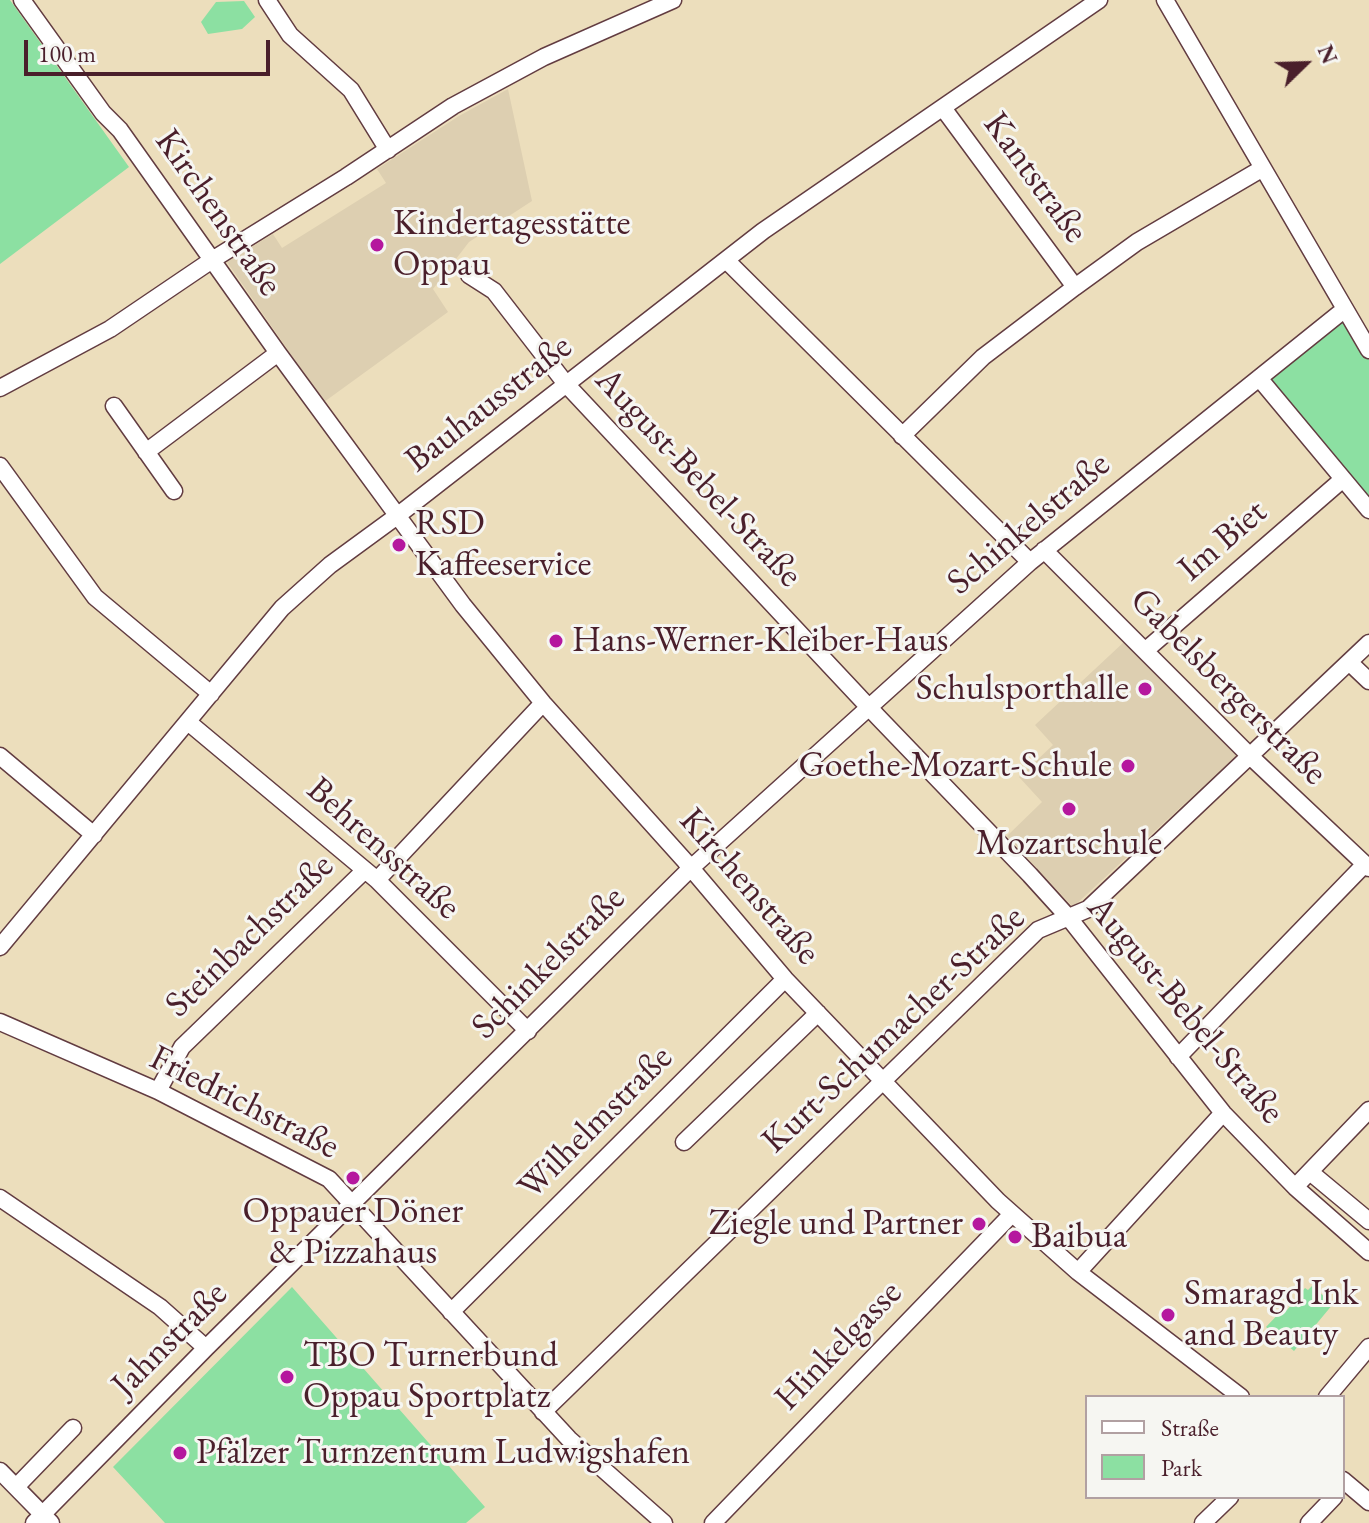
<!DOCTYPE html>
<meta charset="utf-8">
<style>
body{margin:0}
#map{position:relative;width:1369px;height:1523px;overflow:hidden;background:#ecdebc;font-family:"EB Garamond",serif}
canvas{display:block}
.legend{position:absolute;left:1085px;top:1395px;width:260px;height:104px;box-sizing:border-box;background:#f6f6f2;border:2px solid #b1a0a2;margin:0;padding:10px 14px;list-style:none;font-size:24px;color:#4a1f2b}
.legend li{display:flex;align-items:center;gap:16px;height:40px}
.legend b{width:40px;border:2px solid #b1a0a2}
.north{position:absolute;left:1265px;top:24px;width:80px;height:80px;-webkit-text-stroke:6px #f6f6f2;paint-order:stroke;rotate:67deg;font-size:22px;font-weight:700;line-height:32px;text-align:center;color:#4a1f2b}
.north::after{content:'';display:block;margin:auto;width:28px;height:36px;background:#4a1f2b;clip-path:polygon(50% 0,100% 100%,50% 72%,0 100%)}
.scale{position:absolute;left:24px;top:40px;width:246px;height:36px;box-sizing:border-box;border:4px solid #4a1f2b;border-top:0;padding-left:10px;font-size:24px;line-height:28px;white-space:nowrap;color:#4a1f2b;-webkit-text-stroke:6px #f6f6f2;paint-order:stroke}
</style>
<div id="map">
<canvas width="1369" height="1523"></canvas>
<ul class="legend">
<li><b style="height:10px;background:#fff"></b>Straße</li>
<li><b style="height:22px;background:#8ce0a2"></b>Park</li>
</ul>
<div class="north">N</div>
<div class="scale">100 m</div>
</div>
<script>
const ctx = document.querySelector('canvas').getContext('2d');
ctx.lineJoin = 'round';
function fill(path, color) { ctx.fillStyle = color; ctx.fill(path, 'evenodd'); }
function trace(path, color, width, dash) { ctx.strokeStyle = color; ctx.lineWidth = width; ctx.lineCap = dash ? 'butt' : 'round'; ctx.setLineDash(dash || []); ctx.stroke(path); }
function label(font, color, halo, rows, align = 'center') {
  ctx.font = font + ' "EB Garamond",serif'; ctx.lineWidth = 6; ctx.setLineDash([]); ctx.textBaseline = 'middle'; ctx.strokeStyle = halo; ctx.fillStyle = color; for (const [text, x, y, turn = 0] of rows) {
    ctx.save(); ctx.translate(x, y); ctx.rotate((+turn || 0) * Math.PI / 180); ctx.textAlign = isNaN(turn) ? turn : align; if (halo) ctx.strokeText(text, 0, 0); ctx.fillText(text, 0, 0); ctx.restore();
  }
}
fill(new Path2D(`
 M508,89L532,201L469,242L433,289L448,312L324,402L227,262L273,234L282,248L386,183L377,169L459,116Z
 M1125,641L1238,754L1073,907L1007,836L1042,802L1019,777L1053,745L1035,725Z`), '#ddcfb1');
fill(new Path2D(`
 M0,0H10L129,167L0,264Z
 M244,1L255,17L242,29L208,34L201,22L216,2Z
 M1344,318L1369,360V502L1266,380Z
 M1312,1286L1333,1304L1294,1351L1266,1327L1284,1308L1287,1310L1305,1288L1308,1290Z
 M292,1287L485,1507L466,1523H165L113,1467Z`), '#8ce0a2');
const minor = new Path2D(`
 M22,0L103,113L120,130L278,353L463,605L543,703L685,861L785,979L998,1201L1078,1272L1241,1397
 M267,0L290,35L351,90L388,150
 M1165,0L1369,350
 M943,108L1075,287
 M726,260L1030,562
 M469,275L494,291L566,384L878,717L1030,875L1069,918L1223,1113L1295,1187L1369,1252
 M1259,378L1369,510
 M0,388L110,329L212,260L346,177L453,106L544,57L673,0
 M114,406L174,491
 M902,436L983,357L1075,287L1137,242L1263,168
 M146,452L278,353
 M0,466L95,597L211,694
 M1044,550L1250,756L1369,868
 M1146,650L1343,479
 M1349,662L1369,681
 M188,722L377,880L528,1031
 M0,756L94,835
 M377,880L543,703
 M0,947L282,608L330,565L397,516L763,231L1099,0
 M0,1022L158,1091L329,1179L569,1439L664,1523
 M1178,1057L1365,864
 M158,1091L182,1047L365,870
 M684,1142L818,1013
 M1310,1172L1369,1221
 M1295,1187L1369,1110
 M0,1198L160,1307L206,1348
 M1078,1272L1223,1113
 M451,1312L785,979
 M1327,1397L1369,1347
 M543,1412L1038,930L1088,909L1369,643
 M0,1471L51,1523
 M1343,1480L1369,1502
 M16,1487L73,1428
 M34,1523L206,1348L691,868L1030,562L1345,309
 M713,1523L1012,1214
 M1203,1523L1230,1497
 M1309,1523L1334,1497`);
trace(minor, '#623c41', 19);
trace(minor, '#fff', 16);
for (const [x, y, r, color] of [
 [377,245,8,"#b5179e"],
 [399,545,8,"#b5179e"],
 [556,641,8,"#b5179e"],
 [1145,689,8,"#b5179e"],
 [1128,766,8,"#b5179e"],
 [1069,809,8,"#b5179e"],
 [353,1178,8,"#b5179e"],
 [979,1224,8,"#b5179e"],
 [1015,1237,8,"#b5179e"],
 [1168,1315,8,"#b5179e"],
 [287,1377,8,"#b5179e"],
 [180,1453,8,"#b5179e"]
]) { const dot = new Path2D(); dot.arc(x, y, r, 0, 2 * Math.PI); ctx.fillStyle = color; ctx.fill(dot); trace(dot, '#f6f6f2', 3); }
label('36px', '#4a1f2b', '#f6f6f2', [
 ["Kantstraße",1035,178,54],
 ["Kirchenstraße",218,213,55],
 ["Bauhausstraße",489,404,-38],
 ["August-Bebel-Straße",698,478,47],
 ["Schinkelstraße",1029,524,-40],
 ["Im Biet",1223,541,-41],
 ["Gabelsbergerstraße",1228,687,45],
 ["Behrensstraße",383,849,42],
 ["Kirchenstraße",749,887,49],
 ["Steinbachstraße",250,936,-44],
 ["Schinkelstraße",549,963,-45],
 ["August-Bebel-Straße",1185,1010,50],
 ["Kurt-Schumacher-Straße",894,1030,-43],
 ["Friedrichstraße",244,1103,27],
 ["Wilhelmstraße",596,1123,-45],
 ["Jahnstraße",170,1340,-45],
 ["Hinkelgasse",839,1346,-46]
]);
label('36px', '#4a1f2b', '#f6f6f2', [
 ["Kindertagesstätte",393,224],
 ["Oppau",393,265],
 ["RSD",415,524],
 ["Kaffeeservice",415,565],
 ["Hans-Werner-Kleiber-Haus",572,641],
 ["Schulsporthalle",1129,689,"right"],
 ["Goethe-Mozart-Schule",1112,766,"right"],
 ["Mozartschule",1069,844,"center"],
 ["Oppauer Döner",353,1212,"center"],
 ["& Pizzahaus",353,1253,"center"],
 ["Ziegle und Partner",963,1224,"right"],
 ["Baibua",1031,1237],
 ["Smaragd Ink",1184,1294],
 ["and Beauty",1184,1335],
 ["TBO Turnerbund",303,1356],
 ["Oppau Sportplatz",303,1397],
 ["Pfälzer Turnzentrum Ludwigshafen",196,1453]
], 'left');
</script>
